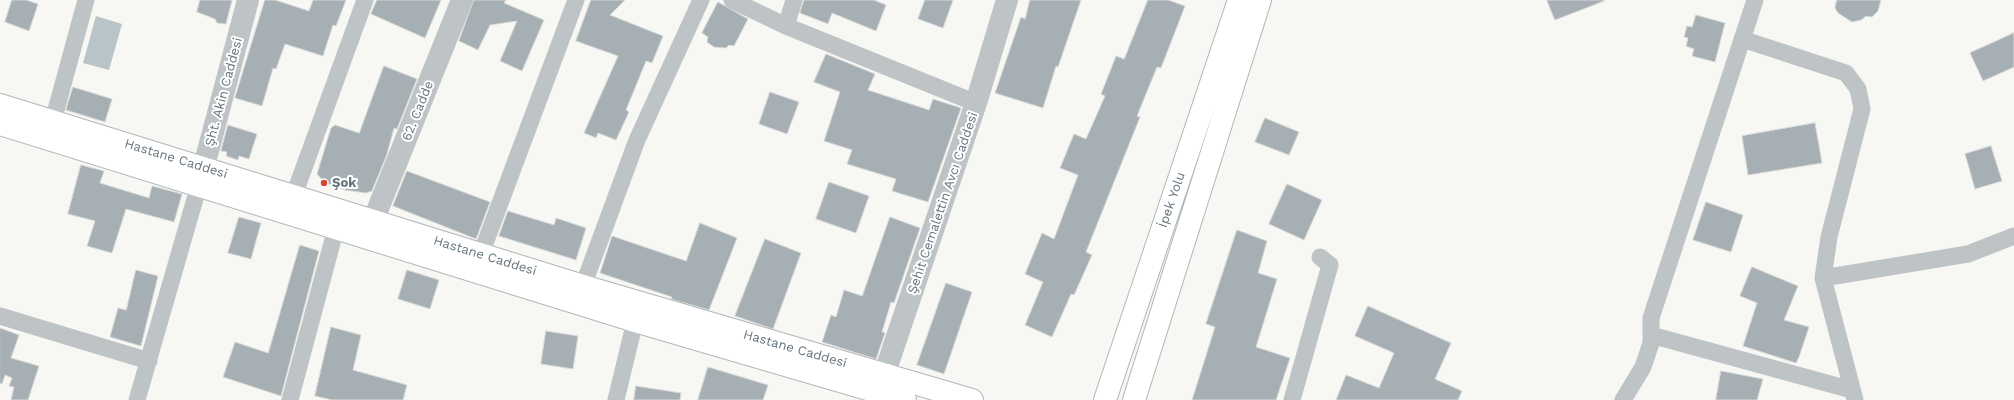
<!DOCTYPE html>
<meta charset="utf-8">
<style>
body{margin:0}
canvas{display:block;background:#f7f7f4}
</style>
<canvas width="2014" height="400"></canvas>
<script>
const ctx = document.querySelector('canvas').getContext('2d');
ctx.lineJoin = 'round';
function fill(path, color) { ctx.fillStyle = color; ctx.fill(path, 'evenodd'); }
function trace(path, color, width, dash) { ctx.strokeStyle = color; ctx.lineWidth = width; ctx.lineCap = dash ? 'butt' : 'round'; ctx.setLineDash(dash || []); ctx.stroke(path); }
function label(font, color, halo, rows, align = 'center') {
  ctx.font = font + ' "Work Sans",sans-serif'; ctx.lineWidth = 4; ctx.setLineDash([]); ctx.textBaseline = 'middle'; ctx.strokeStyle = halo; ctx.fillStyle = color; for (const [text, x, y, turn = 0] of rows) {
    ctx.save(); ctx.translate(x, y); ctx.rotate((+turn || 0) * Math.PI / 180); ctx.textAlign = isNaN(turn) ? turn : align; if (halo) ctx.strokeText(text, 0, 0); ctx.fillText(text, 0, 0); ctx.restore();
  }
}
fill(new Path2D(`
 M96,16L122,24L109,70L83,63Z`), '#b8c4c7');
const building = new Path2D(`
 M12,0H26L38,4L29,31L5,22Z
 M200,0H232L226,24L217,23L215,19L197,12Z
 M265,0H275L309,11L313,0H346L336,26L333,25L323,56L285,44L276,69L273,68L262,106L235,98Z
 M377,0H441L425,38L371,14Z
 M474,0H506L504,3L544,20L522,71L500,61L517,21L490,25L478,50L459,41Z
 M591,0H625L610,15L663,36L652,63L646,61L626,110L629,112L616,140L598,133L596,138L584,133L618,56L576,41Z
 M804,0H874L886,5L876,31L832,13L828,24L800,13Z
 M925,0H953L943,28L918,19Z
 M1030,0H1081L1058,67L1056,66L1043,108L995,93L1021,17L1025,19Z
 M1148,0H1168L1185,6L1161,68L1157,67L1137,116L1140,117L1086,252L1092,255L1074,295L1071,294L1052,337L1025,325L1043,282L1025,274L1042,233L1054,239L1078,175L1060,168L1074,134L1086,139L1105,96L1101,94L1116,56L1124,59Z
 M1547,0H1604V1L1555,20Z
 M1837,0H1881L1878,11L1872,17L1866,16L1861,20L1852,22L1838,13L1835,8Z
 M718,2L748,19L734,46L729,45L726,48L714,47L707,42L708,37L702,33Z
 M1696,15L1725,23L1715,62L1692,56L1694,49L1686,46L1688,38L1684,37L1687,26L1692,27Z
 M2014,33V67L1983,81L1970,53Z
 M826,54L875,74L868,90L929,110L933,99L961,108L928,202L892,191L896,179L847,164L852,150L824,141L840,92L814,82Z
 M384,66L417,79L397,129L394,128L387,154L372,191L366,193L345,190L325,183L317,174L331,128L335,125L359,133Z
 M73,87L112,99L105,122L66,110Z
 M770,92L799,102L787,134L759,124Z
 M1265,118L1299,132L1289,155L1255,142Z
 M1815,123L1822,163L1748,175L1742,136Z
 M228,125L257,134L249,159L239,156L238,160L226,156L227,152L221,151Z
 M1991,146L2002,181L1975,189L1965,154Z
 M81,165L104,171L100,183L149,198L152,186L182,194L174,222L126,209L112,253L87,246L95,221L68,214Z
 M407,171L490,202L476,239L393,206Z
 M829,182L869,196L856,233L816,219Z
 M1287,184L1322,200L1304,240L1269,224Z
 M1706,202L1743,215L1731,252L1693,240Z
 M508,211L554,225L556,218L586,228L576,260L499,236Z
 M239,217L261,223L251,259L228,253Z
 M890,217L920,228L894,303L891,302L882,332L885,333L876,359L822,342L831,315L836,317L844,290L862,296Z
 M700,223L737,238L709,310L671,299L672,297L600,273L612,236L686,261Z
 M1237,230L1267,241L1258,273L1277,279L1256,347L1290,358L1276,400H1192L1215,327L1206,324Z
 M765,239L801,253L773,329L735,316Z
 M300,245L319,251L281,396L223,377L235,342L268,353Z
 M1752,267L1798,286L1784,320L1809,327L1799,357L1796,363L1743,346L1757,303L1740,296Z
 M136,270L158,276L141,346L110,337L118,308L126,310Z
 M407,270L439,280L430,309L398,299Z
 M946,283L972,292L944,374L917,365Z
 M1368,306L1451,343L1435,379L1462,391L1458,400H1336L1346,375L1379,388L1394,353L1355,336Z
 M331,327L361,335L353,370L407,385L403,400H332L315,396Z
 M0,328L19,335L11,358L39,366L28,400H11L14,387L9,386L12,378L5,375L2,384L0,383Z
 M546,331L578,336L573,369L541,364Z
 M708,367L768,385L763,400H698Z
 M1721,371L1763,379L1757,400H1716Z
 M636,386L681,393L680,400H634Z`);
fill(building, '#a6afb3');
trace(building, '#d8d8d7', 1);
const secondary = new Path2D(`
 M0,105L583,286L972,400
 M0,124L635,321L905,400`);
const trunk = new Path2D(`
 M1105,400L1239,0
 M1134,400L1260,0`);
trace(secondary, '#b0b7ba', 24);
trace(trunk, '#b1b6b8', 24);
trace(new Path2D(`
 M732,0L786,26L976,103
 M786,26L794,0
 M1742,39L1846,73L1858,89L1862,109L1829,237L1823,278L1855,400
 M53,121L86,0
 M294,195L365,0
 M481,254L576,0
 M1823,278L1968,254L2014,236
 M583,286L637,140L701,0
 M0,316L149,361
 M1651,335L1852,390
 M137,400L199,185
 M290,400L336,228
 M616,400L635,321
 M1292,400L1330,265L1320,257
 M1623,400L1643,367L1651,343V318L1755,0`), '#bec3c5', 17);
trace(new Path2D(`
 M199,185L248,0
 M373,221L462,0
 M872,388L884,375L976,103L1007,0`), '#bec3c5', 22);
trace(secondary, '#fff', 22);
trace(trunk, '#fff', 22);
for (const [x, y, r, color] of [
 [324,183,4,"#d94732"]
]) { const dot = new Path2D(); dot.arc(x, y, r, 0, 2 * Math.PI); ctx.fillStyle = color; ctx.fill(dot); trace(dot, '#fff', 1.5); }
label('13px', '#64757d', '#fff', [
 ["Şht. Akin Caddesi",224,92,-75],
 ["62. Cadde",418,111,-68],
 ["Hastane Caddesi",176,159,17],
 ["İpek Yolu",1172,200,-71],
 ["Şehit Cemalettin Avcı Caddesi",943,203,-71],
 ["Hastane Caddesi",485,256,17],
 ["Hastane Caddesi",795,349,16]
]);
label('bold 13px', '#64757d', '#fff', [
 ["Şok",332,183]
], 'left');
</script>
